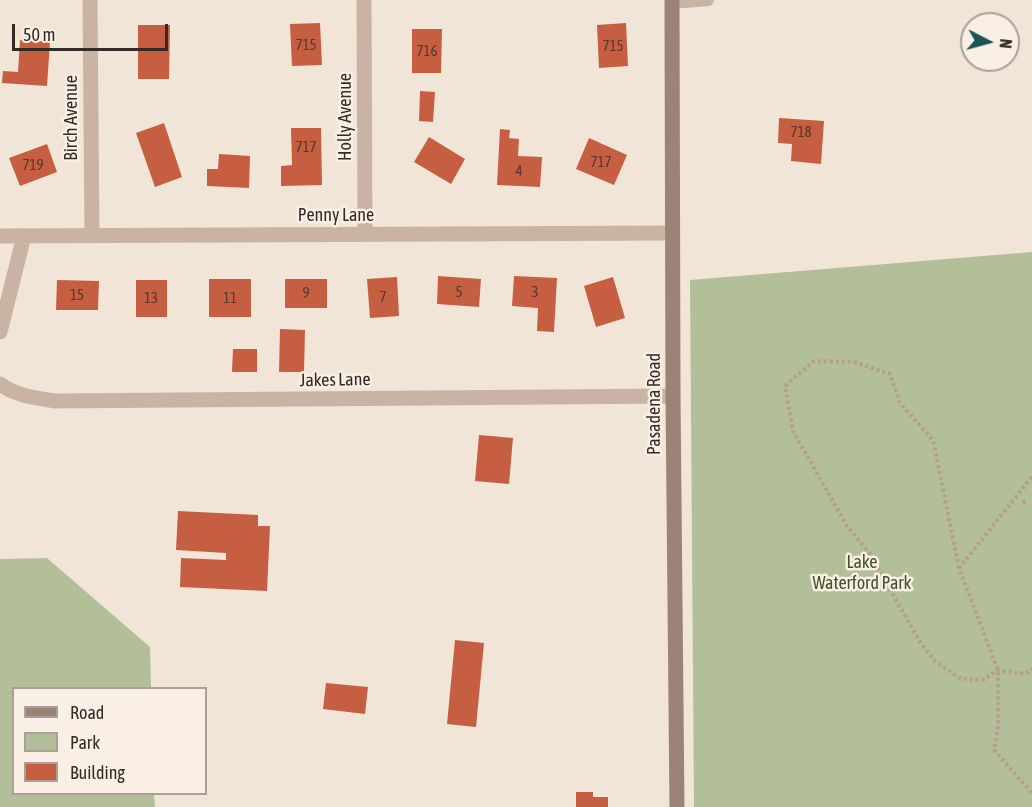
<!DOCTYPE html>
<style>
body{margin:0}
#map{position:relative;width:1032px;height:807px;overflow:hidden;background:#f1e5d8;font-family:"Asap Condensed",sans-serif}
canvas{display:block}
.legend{position:absolute;left:12px;top:687px;width:195px;height:108px;box-sizing:border-box;background:#f9efe4;border:2px solid #aaa098;margin:0;padding:8px 10px;list-style:none;font-size:18px;color:#342a26}
.legend li{display:flex;align-items:center;gap:12px;height:30px}
.legend b{width:30px;border:2px solid #aaa098}
.north{position:absolute;left:960px;top:12px;width:60px;height:60px;box-sizing:border-box;background:#f9efe4;border:2px solid #aaa098;border-radius:50%;rotate:96deg;font-size:16px;font-weight:700;line-height:24px;text-align:center;color:#342a26}
.north::after{content:'';display:block;margin:auto;width:21px;height:27px;background:#1c5355;clip-path:polygon(50% 0,100% 100%,50% 72%,0 100%)}
.scale{position:absolute;left:12px;top:24px;width:156px;height:27px;box-sizing:border-box;border:3px solid #342a26;border-top:0;padding-left:8px;font-size:18px;line-height:21px;white-space:nowrap;color:#342a26;-webkit-text-stroke:4px #f9efe4;paint-order:stroke}
</style>
<div id="map">
<canvas width="1032" height="807"></canvas>
<ul class="legend">
<li><b style="height:8px;background:#9c8376"></b>Road</li>
<li><b style="height:16px;background:#b3bf98"></b>Park</li>
<li><b style="height:16px;background:#c65e41"></b>Building</li>
</ul>
<div class="north">N</div>
<div class="scale">50 m</div>
</div>
<script>
const ctx = document.querySelector('canvas').getContext('2d');
ctx.lineJoin = 'round';
function fill(path, color) { ctx.fillStyle = color; ctx.fill(path, 'evenodd'); }
function trace(path, color, width, dash) { ctx.strokeStyle = color; ctx.lineWidth = width; ctx.lineCap = dash ? 'butt' : 'round'; ctx.setLineDash(dash || []); ctx.stroke(path); }
function label(font, color, halo, rows, align = 'center') {
  ctx.font = font + ' "Asap Condensed",sans-serif'; ctx.lineWidth = 5; ctx.setLineDash([]); ctx.textBaseline = 'middle'; ctx.strokeStyle = halo; ctx.fillStyle = color; for (const [text, x, y, turn = 0] of rows) {
    ctx.save(); ctx.translate(x, y); ctx.rotate((+turn || 0) * Math.PI / 180); ctx.textAlign = isNaN(turn) ? turn : align; if (halo) ctx.strokeText(text, 0, 0); ctx.fillText(text, 0, 0); ctx.restore();
  }
}
fill(new Path2D(`
 M1032,252V807H694L690,280Z
 M47,558L150,647L151,688H14V794H154L155,807H0V559Z`), '#b3bf98');
fill(new Path2D(`
 M320,23L322,65L292,66L290,24Z
 M626,23L628,66L599,68L597,25Z
 M138,25H170L169,79H138Z
 M412,29H442L441,73H412Z
 M20,40L50,42L47,86L2,83L3,71L18,72Z
 M420,91L435,92L433,122L419,121Z
 M779,118L824,121L821,164L791,161L792,144L778,143Z
 M164,123L182,177L155,187L136,133Z
 M291,128H321L322,185L281,186V166L292,165Z
 M500,129L510,130L509,138L519,139L518,156L542,157L540,187L497,185Z
 M429,137L465,159L451,184L414,162Z
 M589,138L627,155L614,185L576,169Z
 M47,144L57,172L20,186L9,158Z
 M219,154L250,156L249,188L207,186V169H218Z
 M438,276L481,279L479,307L437,304Z
 M514,276L557,278L554,332L537,331L538,308L512,306Z
 M397,277L399,316L370,318L367,279Z
 M613,277L625,318L596,327L584,286Z
 M209,279H251V317H209Z
 M285,279H327V308H285Z
 M57,280L99,281L98,310H56Z
 M136,280H167V317H136Z
 M280,329L305,330L304,372H279Z
 M233,349H257V372H232Z
 M479,435L513,438L509,484L475,481Z
 M178,511L258,515V526H270L267,591L180,587L181,558L226,560V553L176,550Z
 M455,640L484,643L476,727L447,724Z
 M326,683L368,687L365,714L323,709Z
 M576,792H593V797H608V807H576Z`), '#c65e41');
trace(new Path2D(`
 M1032,477L959,568L998,670V726L994,750L1032,793
 M1023,503L1027,500
 M959,568L933,440L900,403L890,374L854,362L814,361L785,386L793,431L847,526L870,554L920,642L935,661L961,679L983,680L998,670L1025,674L1032,669`), '#b49e8f', 4, [3, 3]);
trace(new Path2D(`
 M672,3L708,0`), '#c9b4a4', 12);
trace(new Path2D(`
 M90,0L92,236
 M364,0L365,234
 M0,236L672,233
 M0,332L24,236
 M0,384C16,396 36,398 55,401L673,396`), '#c9b4a4', 15);
trace(new Path2D(`
 M672,0L673,396L677,807`), '#9c8376', 15);
label('15px', '#58372d', null, [
 ["715",306,45],
 ["715",613,46],
 ["716",427,51],
 ["718",801,132],
 ["717",306,147],
 ["717",601,162],
 ["719",33,165],
 ["4",519,171],
 ["5",459,292],
 ["3",535,292],
 ["9",306,293],
 ["15",77,295],
 ["7",383,297],
 ["13",151,298],
 ["11",230,298]
]);
label('18px', '#342a26', '#f9efe4', [
 ["Holly Avenue",345,117,-90],
 ["Birch Avenue",71,118,-90],
 ["Penny Lane",336,215],
 ["Jakes Lane",335,380,-1],
 ["Pasadena Road",654,404,-90]
]);
label('18px', '#44522a', '#f9efe4', [
 ["Lake",862,562],
 ["Waterford Park",862,583]
]);
</script>
